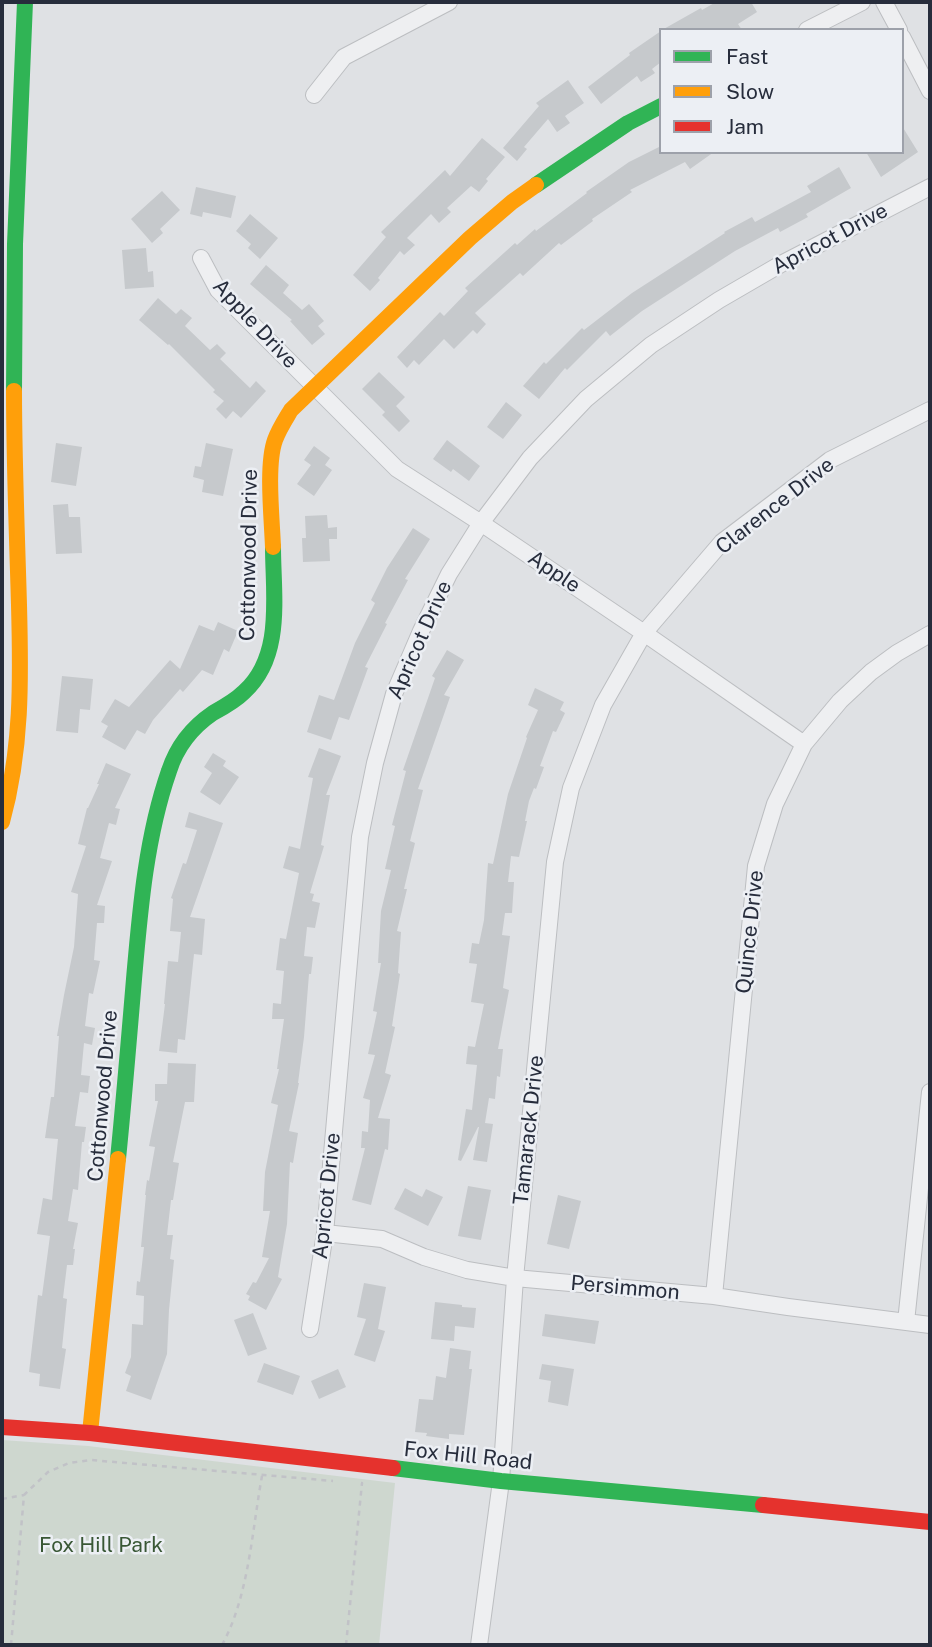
<!DOCTYPE html>
<style>
body{margin:0}
#map{position:relative;width:932px;height:1647px;overflow:hidden;background:#dfe1e4;font-family:"Public Sans",sans-serif}
canvas{display:block}
.frame{position:absolute;inset:0;border:4px solid #272d3c;pointer-events:none}
.legend{position:absolute;left:659px;top:28px;width:245px;height:126px;box-sizing:border-box;background:#eceff4;border:2px solid #9da1aa;margin:0;padding:9px 12px;list-style:none;font-size:21px;color:#272d3c}
.legend li{display:flex;align-items:center;gap:14px;height:35px}
.legend b{width:35px;border:2px solid #9da1aa}
</style>
<div id="map">
<canvas width="932" height="1647"></canvas>
<div class="frame"></div>
<ul class="legend">
<li><b style="height:9px;background:#30b455"></b>Fast</li>
<li><b style="height:9px;background:#ff9f0a"></b>Slow</li>
<li><b style="height:9px;background:#e5322d"></b>Jam</li>
</ul>
</div>
<script>
const ctx = document.querySelector('canvas').getContext('2d');
ctx.lineJoin = 'round';
function fill(path, color) { ctx.fillStyle = color; ctx.fill(path, 'evenodd'); }
function trace(path, color, width, dash) { ctx.strokeStyle = color; ctx.lineWidth = width; ctx.lineCap = dash ? 'butt' : 'round'; ctx.setLineDash(dash || []); ctx.stroke(path); }
function label(font, color, halo, rows, align = 'center') {
  ctx.font = font + ' "Public Sans",sans-serif'; ctx.lineWidth = 5; ctx.setLineDash([]); ctx.textBaseline = 'middle'; ctx.strokeStyle = halo; ctx.fillStyle = color; for (const [text, x, y, turn = 0] of rows) {
    ctx.save(); ctx.translate(x, y); ctx.rotate((+turn || 0) * Math.PI / 180); ctx.textAlign = isNaN(turn) ? turn : align; if (halo) ctx.strokeText(text, 0, 0); ctx.fillText(text, 0, 0); ctx.restore();
  }
}
fill(new Path2D(`
 M2,1440L88,1446L395,1483L379,1645H2Z`), '#ced7cf');
fill(new Path2D(`
 M716,2H751L757,12L738,24L742,30H662L701,8L702,10Z
 M661,31V62L652,69L655,73L641,82L637,76L601,104L588,87L630,55L629,53Z
 M568,80L584,103L565,116L570,123L557,132L548,119L524,147L527,149L517,161L503,148L539,106L536,103Z
 M902,126L918,152L881,177L866,152H902Z
 M482,138L505,157L486,179L488,181L479,192L471,186L447,208L451,212L439,223L431,214L407,238L415,245L404,255L400,251L378,278L380,280L370,291L353,275L386,237L381,232L445,170L450,176Z
 M661,146V152H714L690,169L685,162L630,190L632,192L592,219L593,221L561,245L559,243L523,276L520,273L475,313L486,324L477,334L473,330L454,349L444,339L419,365L414,360L407,368L397,357L440,312L444,316L468,291L465,288L515,243L517,245L535,229L536,231L587,193L586,192L629,162Z
 M839,167L851,188L806,214L808,217L780,232L778,228L735,251L642,311L610,336L606,331L567,370L565,368L539,399L523,386L544,362L546,364L582,328L584,330L632,293L725,233L724,232L752,217L755,222L811,192L807,186Z
 M196,187L236,196L231,218L203,212L202,217L190,214Z
 M162,191L180,210L160,229L163,233L152,243L131,219Z
 M250,214L278,238L260,259L248,248L251,244L236,231Z
 M146,248L148,272L153,271L154,287L125,289L122,250Z
 M266,265L289,285L283,293L302,310L309,304L324,321L318,326L325,334L312,345L290,321L292,320L250,284Z
 M158,298L176,314L181,309L192,318L185,326L210,350L217,344L226,353L220,359L250,388L256,381L266,391L241,418L233,411L226,419L216,409L224,401L213,392L215,390L169,344L168,345L139,320Z
 M379,372L405,397L396,406L410,421L399,432L382,415L385,412L362,389Z
 M506,402L522,415L503,439L487,427Z
 M447,440L480,466L469,481L453,469L451,472L433,459Z
 M56,443L82,447L76,486L51,482Z
 M206,443L233,449L223,496L202,492L204,480L193,477L195,466L201,467Z
 M314,446L330,458L325,465L332,470L314,496L297,484L311,465L304,460Z
 M68,504L69,517H80L82,553L56,554L53,505Z
 M327,515L328,528L337,527V539H329L330,561L303,562L302,538H306L305,516Z
 M413,528L430,539L405,579L408,580L385,623L387,624L365,667L368,668L349,720L339,717L331,740L307,732L319,695L334,700L355,643L375,603L371,600L387,568Z
 M218,622L238,631L229,652L224,649L213,675L202,670L183,692L180,689L153,720L145,734L137,730L125,750L102,737L108,726L101,722L115,699L129,707L170,660L180,669L199,625L214,631Z
 M447,650L464,660L444,695L450,697L418,789L423,790L410,841L415,843L404,889H407L397,931L401,932L398,973L400,974L392,1026L395,1027L385,1073L391,1075L378,1118L390,1119L388,1150L385,1149L371,1205L352,1200L365,1148H361L362,1131L368,1132L370,1100L363,1098L375,1055L368,1054L377,1012L373,1011L381,963H378L381,911L391,870L385,869L395,826L392,825L406,771L403,770L435,678L432,676Z
 M62,676L93,679L90,710L80,709L78,733L56,731Z
 M535,688L564,702L560,710L565,713L556,732L553,731L540,766L544,767L536,789L534,788L529,801L525,821H527L519,857L511,856L508,882H514L512,913H505L502,935L510,936L503,988L509,990L498,1049H503L500,1077L497,1076L495,1099L489,1098L485,1123L493,1124L487,1162L473,1160L479,1127H478L461,1161L458,1160L466,1109L472,1110L477,1065L466,1064L468,1046L475,1047L484,1004L471,1002L477,964L469,963L472,943L479,944L484,920L488,863L493,864L508,794L527,738L526,737L538,710L528,705Z
 M319,748L341,756L326,795H330L321,845L324,846L310,893L314,894L312,901L320,903L315,928L307,927L304,956L313,957L311,974H309L304,1037L298,1083H299L289,1131L298,1133L293,1163L290,1162L287,1224L278,1277L282,1279L266,1310L248,1300L250,1296L246,1294L253,1282L256,1283L269,1258L262,1257L270,1211H263L265,1172L278,1105L271,1103L279,1069H277L284,1019H272L273,1003L281,1004L284,971L276,970L280,938L286,939L299,873L283,868L289,846L300,849L313,778L308,777Z
 M213,753L226,761L223,766L239,777L220,805L200,792L212,773L204,767Z
 M106,763L131,774L115,808L120,809L116,825L109,823L100,858L112,861L97,905L105,906L104,923H97L94,960L100,961L93,994L89,993L85,1026L95,1028L92,1045L84,1043L81,1075L90,1076L88,1093L80,1092L75,1126L86,1127L84,1142H82L78,1190L73,1189L68,1221L78,1223L73,1249H75L73,1265H67L63,1298L67,1299L62,1348L66,1349L60,1389L39,1386L40,1374L29,1372L38,1295L42,1296L50,1236L37,1234L43,1198L52,1200L58,1139L45,1138L51,1097H54L59,1036H57L64,995L74,947L78,894L71,892L86,846L78,844L87,808H88L99,784H97Z
 M189,812L223,823L190,917L205,919L202,955L194,954L185,1040L178,1039L177,1053L159,1051L165,1004H164L168,961L178,962L181,932L170,931L173,899L171,898L183,863L186,864L197,830L185,827Z
 M168,1063L196,1064L194,1102H185L173,1162L179,1163L173,1200H171L167,1235H173L170,1259L174,1260L169,1310L167,1354L151,1400L126,1391L131,1376L125,1373L131,1357L132,1324L143,1325L144,1296L136,1295L137,1281L140,1282L144,1247H141L146,1195H145L147,1180L149,1181L155,1147L149,1146L158,1101H155V1084H167Z
 M468,1186L491,1190L481,1240L458,1236Z
 M405,1188L422,1197L426,1189L443,1197L428,1226L394,1209Z
 M558,1195L581,1201L569,1249L547,1244Z
 M364,1283L386,1287L378,1329L385,1331L375,1362L354,1355L366,1319L357,1317Z
 M435,1302L462,1305V1307L476,1308L474,1328L455,1326L454,1341L431,1339Z
 M253,1313L267,1349L248,1356L234,1320Z
 M545,1314L599,1321L595,1344L542,1336Z
 M450,1348L471,1351L469,1369H472L464,1435L449,1434V1439L426,1436L427,1433L415,1432L419,1399L433,1400L436,1376L446,1378Z
 M264,1363L300,1376L293,1395L257,1382Z
 M542,1364L574,1369L568,1406L548,1402L551,1381L539,1379Z
 M338,1369L346,1387L319,1399L311,1381Z`), '#c6c9cc');
const street = new Path2D(`
 M884,2L899,30
 M807,30L862,2
 M902,37L930,91
 M314,95L344,57L449,2
 M201,258L218,290L397,469L481,523L644,633L804,744
 M325,1233L382,1239L424,1257L467,1270L515,1278L714,1296L788,1307L930,1325
 M714,1296L756,866L775,804L804,744L840,701L871,672L897,653L930,634
 M906,1322L930,1092
 M310,1329L325,1233L360,837L375,763L394,694L421,631L449,574L481,523L530,458L586,399L651,345L719,300L781,264L930,187
 M479,1645L501,1481L515,1278L555,862L571,788L603,705L644,633L722,542L830,460L930,410`);
trace(street, '#bcbec1', 18);
trace(new Path2D(`
 M2,1499L24,1495
 M11,1645L24,1495L48,1472L69,1463L91,1460L333,1481
 M222,1645C249,1596 252,1530 262,1476
 M346,1645L362,1483H361`), '#c1c2c7', 2.5, [5, 5]);
trace(street, '#eeeff1', 16);
trace(new Path2D(`
 M536,185L628,123L661,106
 M14,391L15,244L25,2
 M118,1159C124,1099 129,1039 134,979C140,910 146,837 169,771C177,746 191,728 213,713C224,707 235,701 244,692C284,656 273,595 273,547
 M393,1468L501,1481L763,1505`), '#30b455', 16);
trace(new Path2D(`
 M273,547C272,519 266,465 275,440C279,429 285,420 291,410L470,238L512,202L536,185
 M2,822C22,749 21,680 19,605C17,533 14,462 14,391
 M90,1433L118,1159`), '#ff9f0a', 16);
trace(new Path2D(`
 M2,1427L90,1433L393,1468
 M763,1505L930,1522`), '#e5322d', 16);
label('21px', '#272d3c', '#eceff4', [
 ["Apricot Drive",830,239,-28],
 ["Apple Drive",255,324,47],
 ["Clarence Drive",775,506,-38],
 ["Cottonwood Drive",249,555,-89],
 ["Apple",554,572,34],
 ["Apricot Drive",420,640,-66],
 ["Quince Drive",750,932,-84],
 ["Cottonwood Drive",103,1096,-85],
 ["Tamarack Drive",529,1130,-84],
 ["Apricot Drive",327,1196,-84],
 ["Persimmon",625,1288,5],
 ["Fox Hill Road",468,1456,6]
]);
label('21px', '#395735', '#eceff4', [
 ["Fox Hill Park",101,1546]
]);
</script>
